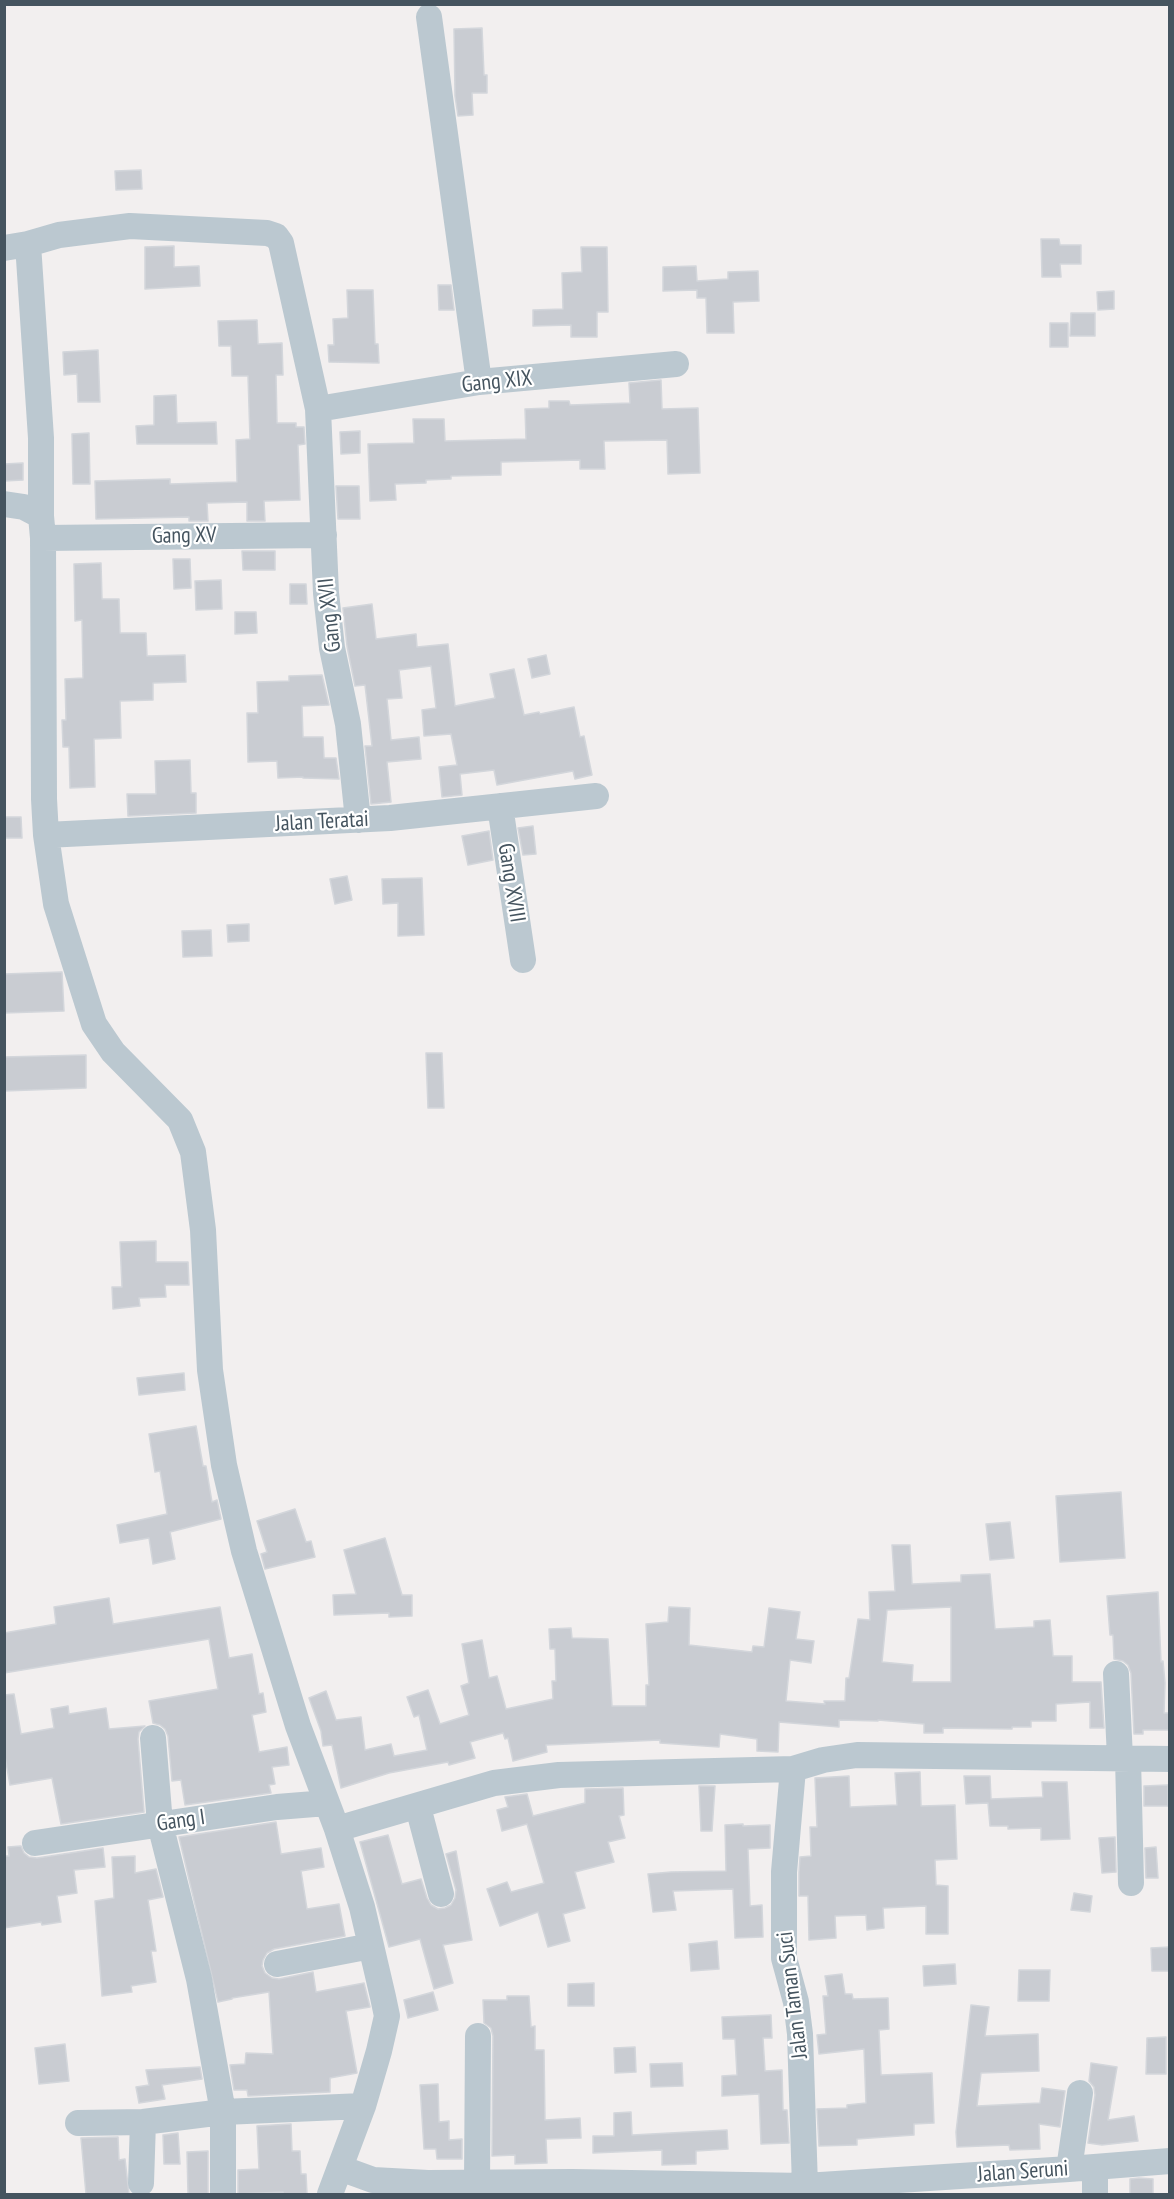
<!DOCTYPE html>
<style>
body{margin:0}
#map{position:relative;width:1174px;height:2199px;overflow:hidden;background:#f2efef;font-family:"PT Sans Narrow",sans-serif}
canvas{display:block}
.frame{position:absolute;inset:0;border:6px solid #45545f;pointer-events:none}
</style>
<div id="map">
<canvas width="1174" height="2199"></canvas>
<div class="frame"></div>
</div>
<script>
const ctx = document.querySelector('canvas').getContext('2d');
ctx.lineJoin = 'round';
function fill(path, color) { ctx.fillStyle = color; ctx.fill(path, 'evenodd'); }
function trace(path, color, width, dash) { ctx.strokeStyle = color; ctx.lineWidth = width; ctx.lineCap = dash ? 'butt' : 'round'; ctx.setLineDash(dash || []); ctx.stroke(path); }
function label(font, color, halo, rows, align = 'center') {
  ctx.font = font + ' "PT Sans Narrow",sans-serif'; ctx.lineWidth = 4.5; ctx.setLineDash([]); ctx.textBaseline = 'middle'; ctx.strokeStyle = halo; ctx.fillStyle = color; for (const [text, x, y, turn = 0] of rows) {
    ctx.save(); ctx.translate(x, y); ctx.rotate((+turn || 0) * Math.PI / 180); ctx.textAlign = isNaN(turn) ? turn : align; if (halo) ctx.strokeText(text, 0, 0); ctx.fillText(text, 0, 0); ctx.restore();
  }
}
const building = new Path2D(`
 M482,28L484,75H487V93H472L473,115L458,116L455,96L454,29Z
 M141,170L142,189L116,190L115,171Z
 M1041,239H1059L1060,245H1081V264H1060L1061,277H1042Z
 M174,246V267L199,266L200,286L145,289V247Z
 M581,247H607L608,312H597V337H571V325L533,326V310L563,309L562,273L582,272Z
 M696,266L697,281L728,279V272L758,271L759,301L733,302L734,333H707L706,298H697V290L663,291V267Z
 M438,285H451L454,310H439Z
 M347,290H373L375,344H378L379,363L329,362L328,345H334L333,319L348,318Z
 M1114,291V309L1098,310L1097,292Z
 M1071,313H1095V336H1070Z
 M257,320L258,344L282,343L283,375H276L277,423H296V427H304L305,444L298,445L300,500L264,501L265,521H247V502L207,503L208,521H189V517L96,519L95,481L170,479V484L237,482L236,440L250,439L248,376H232L231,346H219L218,321Z
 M1050,323H1068V347H1050Z
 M98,350L100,402H78L77,374L64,375L63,352Z
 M661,380L662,409L698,408L700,473L668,474L667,440L604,441L605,469H580V460L501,462V475L451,476V479L426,480V483L395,484L396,500L370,501L368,444L414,443L413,419H444L445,441L526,439L525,409L549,408V401H569L570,405L630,403L629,383Z
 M176,395L177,423L216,422L217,444H137L136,426L154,425V396Z
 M360,431V453L341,454L340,432Z
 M89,433L90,484H73L72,434Z
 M23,463V480L4,481V464Z
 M336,486H359L360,519H338Z
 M242,551H275V570H243Z
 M173,559H190L191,588L174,589Z
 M101,563L102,599H119L120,633H146L147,656L185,655L186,682L153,683V700L120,701L121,738L94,739L95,787L70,788L69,747H63L62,720H66L65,679L83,678L82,620L75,621L74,564Z
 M221,580L222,609L196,610L195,581Z
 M290,584H306L307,604H290Z
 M372,604L376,639L416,634L417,647L448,644L455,706L495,698L490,674L514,669L524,715L539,712L540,714L574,707L580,737L584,736L592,775L575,779L573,771L497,785L494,770L460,774L462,795L442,797L439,767L457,765L451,734L424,736L422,710L436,708L431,666L399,670L402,698L387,699L391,740L419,737L421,759L387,762L391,802L371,804L365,746H372L365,685L355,686L347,646L343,608Z
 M235,612H256L257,633L235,634Z
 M546,655L550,674L532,678L528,659Z
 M322,675L329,705L302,706L303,737H323L324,758H336L339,779L303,778V777L278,778L277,761L248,762L247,713H258L257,682L289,681V676Z
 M190,760L191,793H196V813L128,816L127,794H156L155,761Z
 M4,817H21L22,838H4Z
 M533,826L536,854L523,855L518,828Z
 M489,831L493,860L468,865L462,836Z
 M347,876L352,900L335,904L330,879Z
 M422,878L424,935L398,936V903L383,904L382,879Z
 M249,924V941L228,942L227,925Z
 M211,930L212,956L183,957L182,931Z
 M62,972L64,1011L4,1013V974Z
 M426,1053H442L444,1108H428Z
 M86,1055V1088L4,1091V1057Z
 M156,1241V1262H188L189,1285H165L166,1297L139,1298L140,1306L113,1309L112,1287H122L120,1242Z
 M184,1373L185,1390L139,1395L137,1378Z
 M196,1426L203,1466H206L212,1502L217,1500L221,1519L170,1532L175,1559L153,1564L149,1538L120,1543L117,1525L167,1514L160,1471L155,1472L149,1434Z
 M1121,1492L1125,1558L1060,1562L1056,1496Z
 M295,1509L306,1542L311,1541L315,1557L265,1569L261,1554L267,1552L257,1521Z
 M1010,1522L1014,1558L990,1560L986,1524Z
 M385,1538L402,1595H412V1616L389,1617V1613L334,1615L333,1595L356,1594L344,1550Z
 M892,1545H910L912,1584L961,1582V1575L990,1574L995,1629L1034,1627V1621L1050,1620L1053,1656H1072V1682H1101L1104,1728H1090V1702L1056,1704V1721H1031V1727H1012V1729L943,1728V1733H924V1724L878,1720V1721L839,1720V1727L779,1722L778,1752L757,1751V1739L720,1734L719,1747L660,1743V1740L546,1745L547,1752L513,1761L508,1738L505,1739L503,1733L470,1742L475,1758L449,1765L448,1762L389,1773L341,1788L332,1745L323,1746L321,1731L309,1698L326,1691L336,1720L361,1717L365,1750L391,1744L394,1756L427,1750L419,1715L414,1717L407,1697L428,1690L440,1724L469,1715L461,1686L469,1683L462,1644L482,1640L489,1678L497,1676L506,1709L553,1699L552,1681H556L555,1649H550L549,1629L571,1628L572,1638L608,1639L612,1706H646V1685H649L646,1624L668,1622L669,1607L690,1608L689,1645L752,1652L753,1646L764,1647L769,1608L800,1612L796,1639L814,1641L811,1663L790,1660L786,1701L825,1704L824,1701H845L846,1678H849L858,1619L870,1620L869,1592L895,1591ZM951,1607V1682H912L913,1665L882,1662L887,1610Z
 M1158,1592L1161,1662L1163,1661L1165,1683L1164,1713H1170V1730H1143V1734H1134L1131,1673L1128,1665L1123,1661L1114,1659L1113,1635H1110L1107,1596Z
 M109,1598L113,1624L220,1607L229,1658L252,1654L259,1694L263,1693L266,1712L252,1715L259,1752L287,1747L289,1765L272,1767L275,1784L269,1785L271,1793L185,1805L181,1780L172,1781L168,1736L165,1729L160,1725L153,1723L149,1701L218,1689L209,1639L4,1673V1633L56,1624L54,1607Z
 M14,1694L21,1734L54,1728L51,1709L68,1706L69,1714L106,1708L109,1729L145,1726L139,1732L138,1739L144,1812L61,1824L52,1778L10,1785L4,1751V1695Z
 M920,1772L921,1806L955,1805L957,1859L935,1860L936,1885L948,1886V1934H926V1906L883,1908L884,1928L867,1930L866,1915L835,1916L836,1938L809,1940L808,1896H799V1873L800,1857L811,1856L810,1827H817L815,1778L849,1776L850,1807L897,1805L895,1773Z
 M964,1776H990L991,1799L1043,1797L1042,1782H1067L1070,1839L1041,1840V1828L1008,1829V1826H990L988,1803L966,1804Z
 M1168,1785V1806H1144V1786Z
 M699,1786H715L712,1831H701Z
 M623,1788L624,1815L619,1816L625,1838L608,1842L614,1862L575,1872L585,1908L563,1914L570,1941L548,1947L538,1912L500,1926L487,1889L507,1882L511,1892L544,1883L527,1824L502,1831L497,1810L508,1807L505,1797L527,1794L533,1816L585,1803V1789Z
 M276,1822L281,1854L321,1848L324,1867L301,1871L307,1909L339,1904L345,1936L274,1949L267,1953L263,1960L262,1966L265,1973L272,1978L279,1979L313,1972L316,1992L364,1983L370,2007L346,2011L357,2073L330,2078V2092L248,2096L247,2090H234L230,2065L245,2064L246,2053L273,2054L269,1992L232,1998V1999L218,2002L179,1837Z
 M743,1824V1826L770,1825V1848L748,1849L750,1906L762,1905L763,1937L735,1938L733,1889L673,1891L676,1910L653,1912L648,1874L671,1872L726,1871L725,1825Z
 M388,1835L402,1884L421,1879L427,1898L431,1905L438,1909L445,1908L451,1905L455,1898L456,1890L446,1854L456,1851L472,1940L443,1945L453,1983L434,1989L420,1939L389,1947L360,1842Z
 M1115,1837L1116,1872L1102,1873L1099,1838Z
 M21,1846L24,1853L29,1857L37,1858L103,1848L105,1867L74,1870L77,1893L57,1896L61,1922L42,1925L41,1922L4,1928V1856H9L8,1847Z
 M1156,1847L1158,1878H1146L1145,1848Z
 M135,1856V1873L156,1869L163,1897L148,1900L156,1951H151L156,1982L131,1986L132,1992L102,1996L95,1901L114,1898L112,1857Z
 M1074,1893L1092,1896L1090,1912L1071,1910Z
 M717,1941L719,1969L691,1971L689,1944Z
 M1170,1947V1971H1152L1151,1948Z
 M955,1964L956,1984L924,1986L923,1966Z
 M1019,1970H1050L1049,2001H1018Z
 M842,1974L845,1994H852L853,1999L888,1998L889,2029L879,2030L881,2075L932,2073L934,2123L914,2124V2135L857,2139V2145L819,2146L817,2109L847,2108V2105L866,2103L864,2049L819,2054L817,2035L826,2034L823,1996H828L825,1976Z
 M594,1983V2006H568V1984Z
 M433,1992L438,2010L408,2018L404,2000Z
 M507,1996H529L531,2027L535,2026V2050H544L545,2120L580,2118L581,2138L546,2139L547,2163L515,2164V2155L492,2156L493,2036L491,2028L484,2023L483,2000H507Z
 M971,2005L989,2007L985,2036L1038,2034L1039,2071L981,2073L977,2106L1040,2103L1042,2088L1065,2091L1060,2127L1039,2124L1040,2149L1010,2150L1009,2145L957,2147L956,2132Z
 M771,2015L772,2038H763L765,2071L782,2070L783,2110H787L789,2143L761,2144L759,2094L722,2096V2076L737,2075L735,2039H723L722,2017Z
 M1166,2037V2074H1146L1147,2038Z
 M65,2044L69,2081L39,2084L35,2048Z
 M635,2047L636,2072L615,2073L614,2048Z
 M682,2063L683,2086L651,2087L650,2064Z
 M1091,2063L1117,2067L1108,2120L1134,2116L1138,2141L1102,2145L1088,2143L1095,2095L1094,2087L1089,2081Z
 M200,2067L202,2079L162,2085L165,2099L139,2103L136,2087L149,2085L146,2070Z
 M438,2084L439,2122L449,2121V2140L462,2139V2159H437L436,2149H424L420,2085Z
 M631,2112L632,2135L727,2130L728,2149L696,2151V2164L662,2165V2150L593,2153V2136H614V2113Z
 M291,2124L292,2151H300L301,2174H306L307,2194H283V2192L238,2194V2170L259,2169L257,2126Z
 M178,2133L180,2164H164L163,2135Z
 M118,2137L119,2160L125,2159L129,2194H86L81,2138Z
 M208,2151V2194H188L187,2152Z
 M1139,2178L1153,2179V2194H1130V2179Z`);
fill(building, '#c9ccd2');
trace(building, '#d3d6db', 1.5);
trace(new Path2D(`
 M429,17L479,382
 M28,244L41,438V516
 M4,248L28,244L59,235L130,226L267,233L276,236L281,243L318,409L326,593L332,648L348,724L358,820
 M318,409L479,382L676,364
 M4,504L24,507L41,516L43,538L44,799L46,835L56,904L94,1024L113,1052L180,1120L193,1152L203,1230L210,1370L224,1465L244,1551L298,1726L337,1829L362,1907L383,1997L387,2016L379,2051L363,2106L330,2194
 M43,538L324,535
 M500,806L523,960
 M46,835L390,818L596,796
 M1116,1674L1120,1758
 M153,1738L160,1824L199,1979L223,2112V2194
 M1128,1758L1131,1883
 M793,1769L784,1872V1958L796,2002L800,2034L805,2186
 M418,1807L441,1894
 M337,1829L494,1783L559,1775L793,1769L823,1760L857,1755L1170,1759
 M35,1843L277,1807L327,1803
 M277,1964L371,1946
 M78,2123L143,2122L223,2112L363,2106
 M340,2168L373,2180L428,2183L572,2182L805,2186L1069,2169L1170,2161
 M1069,2169L1080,2093
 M141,2183L143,2122
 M477,2183L478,2036
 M1095,2194V2167`), '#bbc8d0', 26);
label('22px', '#45545f', '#fff', [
 ["Gang XIX",497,382,-6],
 ["Gang XV",184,536,-1],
 ["Gang XVII",330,615,-96],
 ["Jalan Teratai",322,822,-3],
 ["Gang XVIII",511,883,81],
 ["Gang I",181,1821,-8],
 ["Jalan Taman Suci",793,1995,-97],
 ["Jalan Seruni",1023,2172,-4]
]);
</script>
